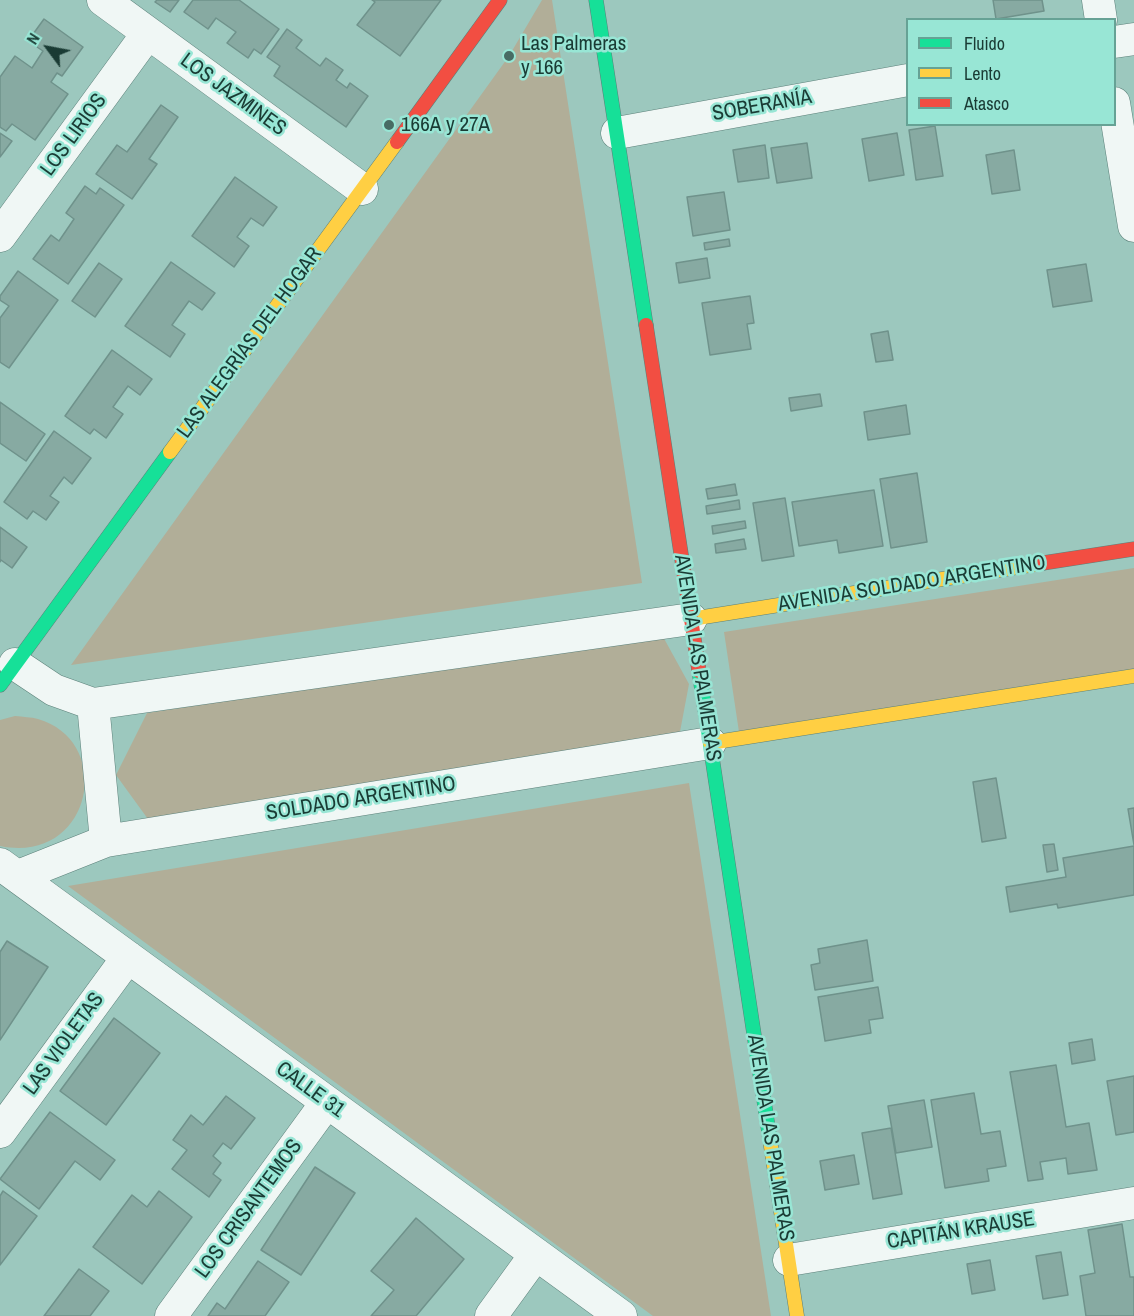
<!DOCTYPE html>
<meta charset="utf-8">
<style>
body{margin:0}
#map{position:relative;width:1134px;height:1316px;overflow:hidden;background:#9cc8be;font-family:"Archivo Narrow",sans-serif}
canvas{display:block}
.legend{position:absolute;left:906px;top:18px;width:210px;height:108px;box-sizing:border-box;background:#98e6d5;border:2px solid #66a295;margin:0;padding:8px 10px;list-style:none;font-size:18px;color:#1a3b34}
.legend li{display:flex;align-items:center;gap:12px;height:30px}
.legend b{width:30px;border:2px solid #66a295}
.north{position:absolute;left:18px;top:18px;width:60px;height:60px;-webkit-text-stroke:4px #98e6d5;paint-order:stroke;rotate:302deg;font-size:16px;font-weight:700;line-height:24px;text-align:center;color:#1a3b34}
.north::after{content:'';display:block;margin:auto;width:21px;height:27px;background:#1a3b34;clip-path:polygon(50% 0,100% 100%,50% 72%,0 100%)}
</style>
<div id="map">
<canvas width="1134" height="1316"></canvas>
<ul class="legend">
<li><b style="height:8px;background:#16e098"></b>Fluido</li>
<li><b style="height:8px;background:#ffcf43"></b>Lento</li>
<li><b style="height:8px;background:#f24e42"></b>Atasco</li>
</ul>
<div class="north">N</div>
</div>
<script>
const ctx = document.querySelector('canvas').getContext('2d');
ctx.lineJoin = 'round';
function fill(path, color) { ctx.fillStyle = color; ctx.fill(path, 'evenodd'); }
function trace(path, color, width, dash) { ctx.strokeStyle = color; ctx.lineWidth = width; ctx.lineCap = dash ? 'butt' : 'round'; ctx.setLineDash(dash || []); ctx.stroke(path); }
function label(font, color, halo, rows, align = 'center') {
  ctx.font = font + ' "Archivo Narrow",sans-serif'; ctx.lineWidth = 5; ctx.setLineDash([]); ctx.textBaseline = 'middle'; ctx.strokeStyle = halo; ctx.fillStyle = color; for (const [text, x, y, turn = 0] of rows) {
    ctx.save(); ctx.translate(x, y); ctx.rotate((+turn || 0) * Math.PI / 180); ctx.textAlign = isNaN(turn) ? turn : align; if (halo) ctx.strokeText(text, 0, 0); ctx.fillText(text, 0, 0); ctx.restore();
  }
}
fill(new Path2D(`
 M542,0H552L642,583L71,665L509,56Z
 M1134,568V671L739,732L724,632Z
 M661,633L689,684L679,737L153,826L116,775L147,713Z
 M15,716C23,717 31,717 38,719C116,742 92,865 0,846V720Z
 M689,783L771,1316H653L68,886Z`), '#b1ae98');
const building = new Path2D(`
 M157,0H179L170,12L155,2Z
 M193,0H239L279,29L261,54L254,49L248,58L227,43L236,32L216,18L208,29L184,12Z
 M372,0H441L400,56L357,25L375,2Z
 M993,0H1042L1044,11L996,19Z
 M44,19L83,47L62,76L57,73L51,82L68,94L35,140L12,124L6,131L0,127V77L15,56L32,68L43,51L28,41Z
 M287,29L302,40L296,48L320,66L326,58L343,70L336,80L347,88L350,83L368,96L346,127L274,76L280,66L267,57Z
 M161,105L178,117L149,159L157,164L132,199L96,174L117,145L127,152Z
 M935,126L943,176L916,180L909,130Z
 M0,133L12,141L0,157Z
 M897,133L904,175L869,181L862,139Z
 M807,143L812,178L777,183L771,148Z
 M765,145L769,178L738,182L733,150Z
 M1014,150L1020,190L992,194L986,155Z
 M235,177L277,207L263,226L251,218L237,237L249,246L234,267L192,236Z
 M85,186L96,194L100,188L124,205L68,284L33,259L51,235L59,241L74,219L66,213Z
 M724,192L730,230L693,236L687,197Z
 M729,239L730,246L705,250L704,243Z
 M707,258L710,278L679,283L676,263Z
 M171,262L215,293L202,310L189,301L172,325L185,334L170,357L125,326Z
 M99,263L122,279L95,317L72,301Z
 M1086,264L1092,301L1053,307L1047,270Z
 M18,271L58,300L9,368L0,362V318L9,306L0,300V296Z
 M750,296L754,323L747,324L751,349L710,355L702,303Z
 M888,331L893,360L876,362L871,334Z
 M112,350L152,379L140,395L128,386L113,407L123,414L106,438L94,429L90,434L65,416Z
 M820,394L822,406L791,411L789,398Z
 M0,402L45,434L26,461L0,443Z
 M906,405L910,434L868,440L864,412Z
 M54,431L91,458L72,484L64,477L50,496L59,502L46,520L33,511L27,519L4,502Z
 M917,473L927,542L891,548L880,479Z
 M735,484L737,495L708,499L706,489Z
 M874,490L883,546L839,553L837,540L799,546L792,502Z
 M785,498L794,556L762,561L753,503Z
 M739,500L740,509L707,514L706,506Z
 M745,521L746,528L713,534L712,526Z
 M0,527L27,547L12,568L1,560L0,562Z
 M744,539L746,549L716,553L715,544Z
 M996,778L1006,838L982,842L973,782Z
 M1134,808V845L1128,809Z
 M1054,844L1058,870L1047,872L1043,845Z
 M1134,846V895L1058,908L1057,904L1010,912L1006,887L1066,877L1063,858Z
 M867,940L873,981L815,990L811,965L820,963L818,949Z
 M7,941L48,967L0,1040V952Z
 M878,987L883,1018L869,1020L871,1033L825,1041L818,997Z
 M114,1018L160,1053L106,1125L60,1091Z
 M1092,1039L1095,1060L1072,1064L1069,1043Z
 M1056,1065L1066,1127L1089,1123L1097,1170L1068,1174L1066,1158L1040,1162L1043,1179L1028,1181L1010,1072Z
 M1134,1076V1132L1116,1135L1107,1081Z
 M974,1093L981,1134L1000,1131L1006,1166L987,1169L989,1181L945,1188L931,1100Z
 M226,1096L255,1118L231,1149L223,1143L213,1156L221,1163L213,1174L221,1180L209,1197L172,1169L187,1150L173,1140L191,1115L203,1125Z
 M924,1100L932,1147L896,1153L888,1106Z
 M50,1112L115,1160L100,1180L75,1161L39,1209L0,1179Z
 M891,1128L902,1194L873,1199L862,1133Z
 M854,1155L859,1184L825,1190L820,1161Z
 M315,1167L355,1193L301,1275L261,1250Z
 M3,1191L37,1216L0,1265V1196Z
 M159,1191L192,1217L142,1284L93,1247L132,1195L147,1207Z
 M416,1218L464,1259L416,1316H371L394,1290L371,1271Z
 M1122,1224L1130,1277H1134V1316H1086L1080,1276L1095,1273L1088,1230Z
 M1061,1252L1068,1295L1043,1299L1036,1256Z
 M990,1260L995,1290L972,1294L967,1264Z
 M258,1261L289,1282L265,1316H208L217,1303L225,1309Z
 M79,1269L109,1291L90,1316H44Z`);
fill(building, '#87aaa2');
trace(building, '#6f928b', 1.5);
const street = new Path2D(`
 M103,0L362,189
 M1098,0L1101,20
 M1114,42L1134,39
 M1114,103L1134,226
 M617,133L908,80
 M0,236L148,33
 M15,664L54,690L93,704L691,619
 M93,704L106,841
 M0,864L621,1316
 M18,876L106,841L710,743
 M0,1132L128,957
 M789,1260L1134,1203
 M171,1316L327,1102
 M491,1316L536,1254`);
const fast = new Path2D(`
 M596,0L646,325
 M699,671L770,1140
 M0,685L170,452`);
const slow = new Path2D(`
 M170,452L397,142
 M691,619L1043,563
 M710,743L1134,676
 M770,1140L797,1316`);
const jam = new Path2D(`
 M397,142L500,0
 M646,325L699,671
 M1043,563L1134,549`);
trace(street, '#5c817a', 33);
trace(fast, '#5c817a', 15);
trace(slow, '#5c817a', 15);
trace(jam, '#5c817a', 15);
trace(street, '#f0f7f5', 32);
trace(fast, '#16e098', 14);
trace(slow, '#ffcf43', 14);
trace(jam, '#f24e42', 14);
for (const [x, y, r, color] of [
 [509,56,6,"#486c64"],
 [389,125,6,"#486c64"]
]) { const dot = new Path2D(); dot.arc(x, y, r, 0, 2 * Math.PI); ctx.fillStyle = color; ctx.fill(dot); trace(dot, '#98e6d5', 2); }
label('21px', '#1a3b34', '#98e6d5', [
 ["Las Palmeras",521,44],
 ["y 166",521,68],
 ["166A y 27A",401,125]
], 'left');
label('21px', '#1a3b34', '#98e6d5', [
 ["LOS JAZMINES",233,95,36],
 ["SOBERANÍA",762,106,-10],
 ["LOS LIRIOS",74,135,-54],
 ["LAS ALEGRÍAS DEL HOGAR",250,343,-54],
 ["AVENIDA SOLDADO ARGENTINO",912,584,-9],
 ["AVENIDA LAS PALMERAS",697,658,81],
 ["SOLDADO ARGENTINO",361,799,-9],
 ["LAS VIOLETAS",64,1044,-54],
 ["CALLE 31",310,1090,36],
 ["AVENIDA LAS PALMERAS",770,1138,81],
 ["LOS CRISANTEMOS",249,1209,-54],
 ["CAPITÁN KRAUSE",961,1231,-9]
]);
</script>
